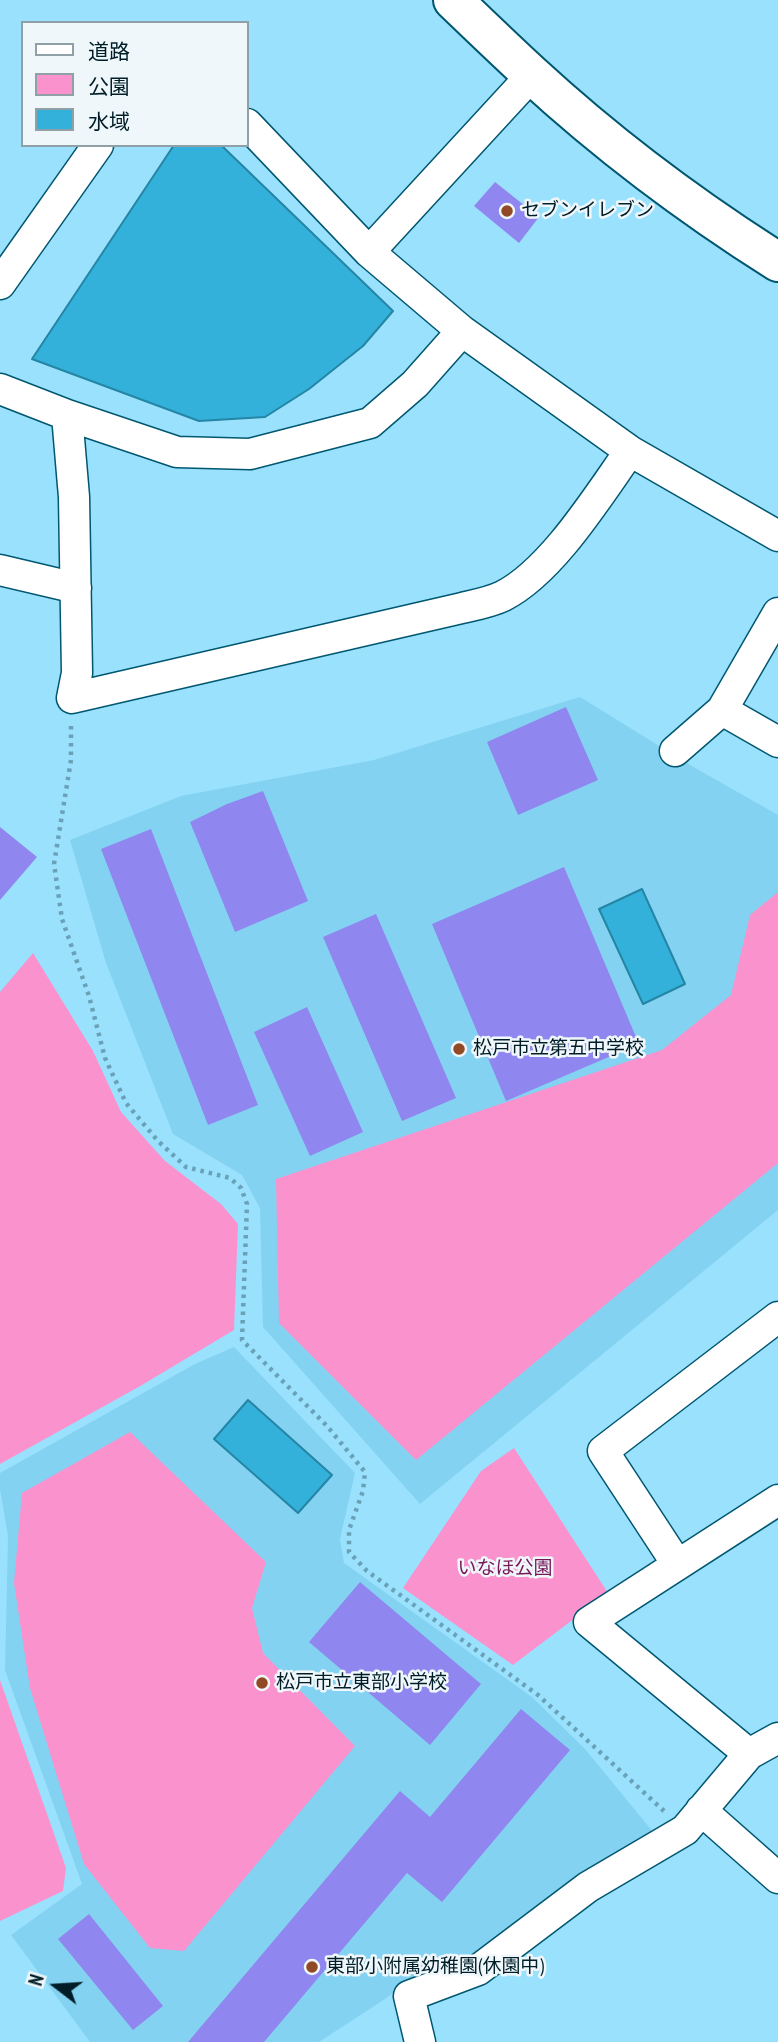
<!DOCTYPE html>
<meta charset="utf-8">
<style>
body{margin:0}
#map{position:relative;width:778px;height:2042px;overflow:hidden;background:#9ae1fd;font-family:"PT Sans Narrow","Noto Sans JP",sans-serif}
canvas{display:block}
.legend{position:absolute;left:21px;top:21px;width:228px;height:126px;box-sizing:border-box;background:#eff7fb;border:2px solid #90a0a7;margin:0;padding:9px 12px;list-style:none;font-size:21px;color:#011e28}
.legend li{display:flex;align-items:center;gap:14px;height:35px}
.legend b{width:35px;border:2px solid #90a0a7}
.north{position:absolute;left:21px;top:1951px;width:70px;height:70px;-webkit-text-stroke:5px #eff7fb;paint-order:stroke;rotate:287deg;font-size:19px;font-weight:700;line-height:28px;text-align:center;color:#011e28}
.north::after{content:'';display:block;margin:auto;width:24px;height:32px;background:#011e28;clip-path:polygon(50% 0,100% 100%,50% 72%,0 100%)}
</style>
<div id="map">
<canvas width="778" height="2042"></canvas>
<ul class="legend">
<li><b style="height:9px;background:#fff"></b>道路</li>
<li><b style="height:19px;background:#fa92ce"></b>公園</li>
<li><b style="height:19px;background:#33b1da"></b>水域</li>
</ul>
<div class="north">N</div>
</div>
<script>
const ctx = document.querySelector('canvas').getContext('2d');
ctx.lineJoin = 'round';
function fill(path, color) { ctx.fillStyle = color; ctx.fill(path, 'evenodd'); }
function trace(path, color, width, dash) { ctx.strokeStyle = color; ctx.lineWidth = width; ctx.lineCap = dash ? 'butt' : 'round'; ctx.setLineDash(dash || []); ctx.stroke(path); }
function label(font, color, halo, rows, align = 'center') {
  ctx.font = font + ' "PT Sans Narrow","Noto Sans JP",sans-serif'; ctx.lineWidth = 5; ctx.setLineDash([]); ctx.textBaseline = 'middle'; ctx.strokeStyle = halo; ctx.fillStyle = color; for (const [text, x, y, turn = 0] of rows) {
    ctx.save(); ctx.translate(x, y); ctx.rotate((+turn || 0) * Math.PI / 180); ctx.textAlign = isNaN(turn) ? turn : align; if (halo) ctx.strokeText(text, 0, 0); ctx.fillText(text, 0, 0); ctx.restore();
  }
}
fill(new Path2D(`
 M580,697L690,765L778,815V1210L420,1504L263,1327L260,1208L242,1175L173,1134L106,963L70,840L181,796L374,760Z
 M234,1347L355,1473L340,1539L344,1563L532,1697L585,1749L654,1833L424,1991L414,1978L385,1999L319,2042H90L11,1935L82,1884L5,1670L8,1536L0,1489V1473L195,1364Z`), '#84d2f1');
fill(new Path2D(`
 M778,892V1163L416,1460L279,1323L276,1179L662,1050L731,995L750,915Z
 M33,953L93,1051L121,1112L165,1161L221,1204L238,1224L234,1330L142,1385L0,1464V992Z
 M130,1432L266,1562L252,1608L263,1653L355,1746L184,1951L150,1948L84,1864L30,1688L14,1583L22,1493Z
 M514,1448L608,1593L513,1665L403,1588L481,1471Z
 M0,1680L66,1868L63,1891L0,1921Z`), '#fa92ce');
const water = new Path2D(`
 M174,145H221L393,311L363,346L309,389L265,417L199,421L32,359Z
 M642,889L685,984L643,1004L599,909Z
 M248,1400L332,1475L298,1513L214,1439Z`);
fill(water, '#33b1da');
trace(water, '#2485a5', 2);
fill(new Path2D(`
 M495,182L539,217L519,243L474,206Z
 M566,707L598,780L518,815L487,742Z
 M263,791L308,901L235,932L190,822L227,804Z
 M0,827L37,857L0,900Z
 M151,829L258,1105L208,1125L101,849Z
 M564,867L639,1044L506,1101L432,924Z
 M376,914L456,1098L402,1121L323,937Z
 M307,1007L363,1132L310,1156L254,1032Z
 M360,1582L481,1684L430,1745L309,1642Z
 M521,1709L570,1750L442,1902L407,1873L264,2042H188L400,1791L430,1817Z
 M89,1914L163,2006L133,2030L58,1939Z`), '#8f86ef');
const street = new Path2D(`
 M247,124L369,252L462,331L630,451L778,536
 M369,252L532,75
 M0,284L98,145
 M0,389L67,415L74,497L77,673L72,698L462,608C475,605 491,602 503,596C552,571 598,496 630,451
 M67,415L177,452L250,454L370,423L415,384L462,331
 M0,570L76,588
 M722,710L778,742
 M675,751L722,710L778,613
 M677,1564L603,1451L778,1317
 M749,1754L589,1622L778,1500
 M701,1810L778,1878
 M420,2042L409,1996L478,1970L588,1887L685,1830L749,1754L778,1738`);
const secondary = new Path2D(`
 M453,0C479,25 505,50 531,74C607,144 691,207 778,262`);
trace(street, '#00576f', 33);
trace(secondary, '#00576f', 42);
trace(new Path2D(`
 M71,726V760L54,864L62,919L89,996L105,1058L126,1103L158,1141L186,1167L230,1178L241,1188L247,1204L242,1340L327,1426L365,1472L363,1491L349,1530V1552L367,1571L538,1695L664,1811`), '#69a2b8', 4.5, [3.5, 5]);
trace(street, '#fff', 30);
trace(secondary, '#fff', 38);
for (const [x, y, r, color] of [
 [507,211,7,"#914926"],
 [459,1049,7,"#914926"],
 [262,1683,7,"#914926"],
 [312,1967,7,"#914926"]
]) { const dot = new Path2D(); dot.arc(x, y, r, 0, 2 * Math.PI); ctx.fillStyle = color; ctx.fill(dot); trace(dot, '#eff7fb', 2.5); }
label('19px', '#011e28', '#eff7fb', [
 ["セブンイレブン",521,211],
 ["松戸市立第五中学校",473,1049],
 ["松戸市立東部小学校",276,1683],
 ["東部小附属幼稚園(休園中)",326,1967]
], 'left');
label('19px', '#771757', '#eff7fb', [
 ["いなほ公園",505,1569]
]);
</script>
